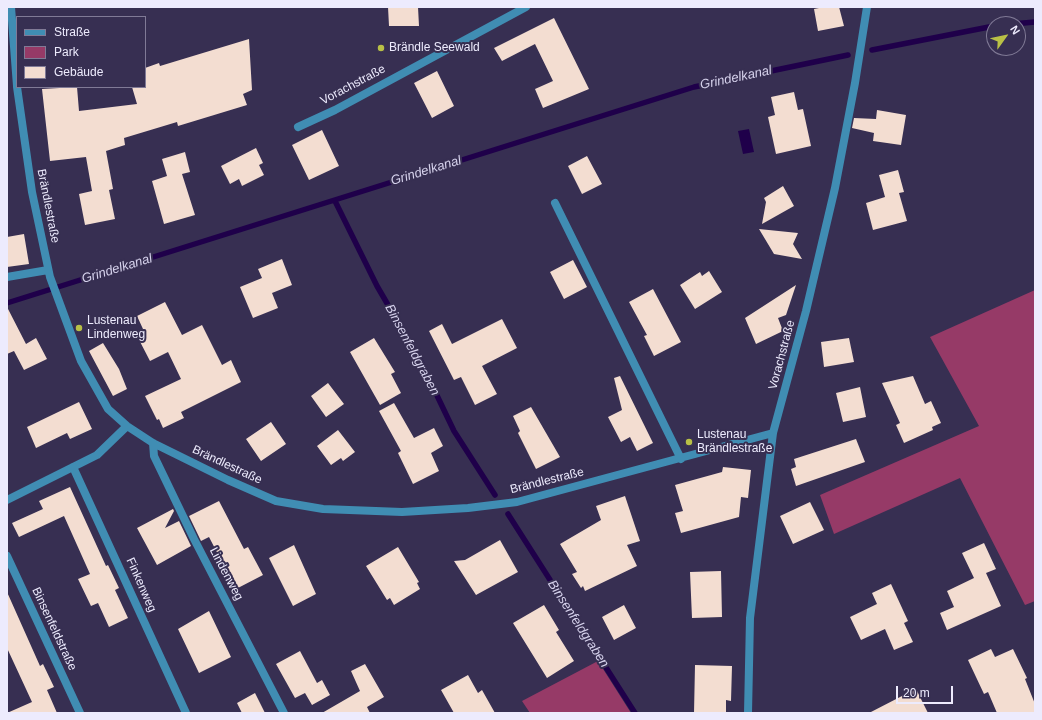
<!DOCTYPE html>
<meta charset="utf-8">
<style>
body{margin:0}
#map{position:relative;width:1042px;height:720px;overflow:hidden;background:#372f52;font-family:Helvetica,sans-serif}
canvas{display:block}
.frame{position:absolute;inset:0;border:8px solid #edebfd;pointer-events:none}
.legend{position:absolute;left:16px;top:16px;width:130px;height:72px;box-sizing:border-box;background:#372f52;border:1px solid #807a96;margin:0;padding:5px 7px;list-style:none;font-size:12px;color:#edebfd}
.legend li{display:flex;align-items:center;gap:8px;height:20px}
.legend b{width:20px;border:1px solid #807a96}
.north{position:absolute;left:986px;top:16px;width:40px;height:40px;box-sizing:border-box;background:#372f52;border:1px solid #807a96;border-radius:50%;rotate:57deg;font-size:11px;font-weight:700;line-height:16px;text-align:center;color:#edebfd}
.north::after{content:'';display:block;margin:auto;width:14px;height:18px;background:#b9c046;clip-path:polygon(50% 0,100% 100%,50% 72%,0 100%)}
.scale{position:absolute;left:896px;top:686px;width:57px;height:18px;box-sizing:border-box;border:2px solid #edebfd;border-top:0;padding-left:5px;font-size:12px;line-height:14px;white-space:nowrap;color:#edebfd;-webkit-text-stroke:3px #372f52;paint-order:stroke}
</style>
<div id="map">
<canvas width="1042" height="720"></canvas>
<div class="frame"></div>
<ul class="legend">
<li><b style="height:5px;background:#408db3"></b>Straße</li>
<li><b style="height:11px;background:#963a67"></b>Park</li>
<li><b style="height:11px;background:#f3ddd1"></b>Gebäude</li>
</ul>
<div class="north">N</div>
<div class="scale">20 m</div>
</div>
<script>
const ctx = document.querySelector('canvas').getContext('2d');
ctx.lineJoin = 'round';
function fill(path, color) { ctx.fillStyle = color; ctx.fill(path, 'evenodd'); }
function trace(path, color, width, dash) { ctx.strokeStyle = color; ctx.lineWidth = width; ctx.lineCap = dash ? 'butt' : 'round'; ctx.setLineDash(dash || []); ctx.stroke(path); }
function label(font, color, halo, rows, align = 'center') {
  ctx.font = font + ' Helvetica,sans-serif'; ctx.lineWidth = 4; ctx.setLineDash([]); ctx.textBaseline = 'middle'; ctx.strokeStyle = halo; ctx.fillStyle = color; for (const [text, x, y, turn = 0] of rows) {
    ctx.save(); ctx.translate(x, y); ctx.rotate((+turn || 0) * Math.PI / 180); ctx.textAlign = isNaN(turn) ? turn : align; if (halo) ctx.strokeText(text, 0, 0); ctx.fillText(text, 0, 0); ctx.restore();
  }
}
fill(new Path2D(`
 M1035,290V601L1025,605L960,478L834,534L820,495L979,426L930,337Z
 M598,661L631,713H530L522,701Z`), '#963a67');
fill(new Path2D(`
 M749,129L754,152L743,154L738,131Z`), '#1f004a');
trace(new Path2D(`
 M1012,24L1035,22
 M872,50L994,26
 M335,201L377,286L420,360L454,431L495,495
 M7,303L694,87L848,55
 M508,514L635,713`), '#1f004a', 5.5);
fill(new Path2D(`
 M388,7H418L419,26H389Z
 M824,7H839L844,26L818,31L814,9Z
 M554,18L589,89L543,108L535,89L553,81L535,44L502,61L494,48Z
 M249,39L252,90L243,94L247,105L178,126L177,122L124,138L125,145L106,151L113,189L109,190L115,219L85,225L79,194L92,191L86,157L50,161L42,89L77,87L79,111L137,104L132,87H145V68L159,63L160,66Z
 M437,71L454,106L432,118L414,83Z
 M794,92L798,110L803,109L811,146L776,154L768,117L775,115L771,97Z
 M877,110L906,115L901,145L873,141L874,133L852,128L854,118L876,119Z
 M322,130L339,166L309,180L292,145Z
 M256,148L263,163L259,165L264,175L242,186L239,179L230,184L221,166Z
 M185,152L190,172L182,174L195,215L164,224L152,181L167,176L162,159Z
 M587,156L602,184L582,194L568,166Z
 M898,170L904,192L899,193L907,221L873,230L866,203L885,197L879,175Z
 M783,186L794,206L762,224L766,202L764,198Z
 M759,229L798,233L793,244L802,259L774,254Z
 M24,234L29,264L7,267V237Z
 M282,259L292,285L272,293L278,308L253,318L240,287L262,278L258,269Z
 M573,260L587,287L564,299L550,272Z
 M709,271L722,292L695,309L680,285L700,272L702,276Z
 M796,285L786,315L778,318L783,331L756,344L745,318Z
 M653,289L681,342L654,356L644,336L647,335L629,302Z
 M165,302L182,335L202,325L222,365L231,360L241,382L181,412L184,418L163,428L159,419L157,420L145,396L181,379L168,352L150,361L135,332L143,329L137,316Z
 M7,307L26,344L36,338L47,359L24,370L14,351L7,354Z
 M502,319L517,348L482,366L497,394L475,405L461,377L454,380L429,331L442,324L452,344Z
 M374,338L395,372L391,374L401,393L380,405L350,352Z
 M849,338L854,362L824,367L821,342Z
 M103,343L119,369L127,389L113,396L89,351Z
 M620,376L653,443L637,451L630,437L621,442L608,417L622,410L614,378Z
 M913,376L925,404L931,401L941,423L932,427L933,430L904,443L896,425L900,423L882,383Z
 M328,383L344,404L326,417L311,396Z
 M860,387L866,417L843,422L836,393Z
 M79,402L92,429L70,439L67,433L36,448L27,427Z
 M394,403L414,438L434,428L443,446L431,453L439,471L413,484L398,453L401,451L379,411Z
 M531,407L560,457L536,469L518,433L520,431L513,416Z
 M271,422L286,444L261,461L246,439Z
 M338,430L355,452L343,461L341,458L331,465L317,446Z
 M856,439L865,462L796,486L791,469L796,467L794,459Z
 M723,467L751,470L748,498L741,497L739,517L681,533L675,513L683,511L675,485L722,472Z
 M70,487L106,566L108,565L119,588L115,590L128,618L109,627L98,603L91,606L78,579L90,574L64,516L19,537L12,523L43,509L39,501Z
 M625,496L640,541L627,545L637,566L585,591L583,586L581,588L572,574L577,572L560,544L601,520L596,506Z
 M219,501L244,549L248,547L263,575L236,589L209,537L201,541L189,516Z
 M810,502L824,530L793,544L780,516Z
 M173,509L174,511L165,528L179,521L191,546L157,565L137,528Z
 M500,540L518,572L476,595L454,561L465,560Z
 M984,543L996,569L986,573L1001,606L947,630L940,613L954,607L947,591L974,578L962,553Z
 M294,545L316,594L293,606L269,558Z
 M398,547L419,582L417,583L420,589L394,605L390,598L387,600L366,566Z
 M721,571L722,617L692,618L690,572Z
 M891,584L908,621L904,623L913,642L894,650L885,629L861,640L850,617L877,604L872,593Z
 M7,592L40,666L43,664L54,687L47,690L57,713H7L32,702L7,648Z
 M544,605L559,630L556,632L574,661L547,678L513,623Z
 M624,605L636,628L614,640L602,617Z
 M209,611L231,657L199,673L178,629Z
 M991,649L995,657L1013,649L1027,678L1025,679L1035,704V713H997L988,692L984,694L968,660Z
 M300,651L317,683L322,680L330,695L312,705L305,693L295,698L276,664Z
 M365,664L384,697L367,707L370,713H322L360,691L351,671Z
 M695,665L732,666L731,701L726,700V713H694Z
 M468,675L478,693L482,690L495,713H454L441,690Z
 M916,689L928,713H869L902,696Z
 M255,693L265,713H242L237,703Z`), '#f3ddd1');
trace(new Path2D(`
 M11,7L17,86
 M17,87L32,192L50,277L81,361L108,409L127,426L153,443L228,480L276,501L323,509L402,512L468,508L517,502L773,433
 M298,127L335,110L526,7
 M555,203L681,459
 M7,277L48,270
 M153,443L154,456L194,539L284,713
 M73,467L186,713
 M7,500L97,455L127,426
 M7,556L80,713
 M748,713L750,618L773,433L806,311L835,188L855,83L867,7`), '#408db3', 8);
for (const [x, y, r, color] of [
 [381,48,4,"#b9c046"],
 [79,328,4,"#b9c046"],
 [689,442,4,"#b9c046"]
]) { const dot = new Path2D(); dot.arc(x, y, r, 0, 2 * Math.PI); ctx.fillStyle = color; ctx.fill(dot); trace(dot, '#372f52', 1.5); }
label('12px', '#edebfd', '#372f52', [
 ["Brändle Seewald",389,48],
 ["Lustenau",87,321],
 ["Lindenweg",87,335],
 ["Lustenau",697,435],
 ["Brändlestraße",697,449]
], 'left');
label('12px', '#edebfd', '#372f52', [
 ["Vorachstraße",353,85,-28],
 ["Brändlestraße",48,206,79],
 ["Vorachstraße",782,355,-75],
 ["Brändlestraße",227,465,25],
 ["Brändlestraße",547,481,-14],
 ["Lindenweg",226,574,62],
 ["Finkenweg",141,585,66],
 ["Binsenfeldstraße",54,629,65]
]);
label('italic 13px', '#d6d2ec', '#372f52', [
 ["Grindelkanal",736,78,-12],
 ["Grindelkanal",426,171,-17],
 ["Grindelkanal",117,269,-17],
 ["Binsenfeldgraben",412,350,62],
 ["Binsenfeldgraben",578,624,57]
]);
</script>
